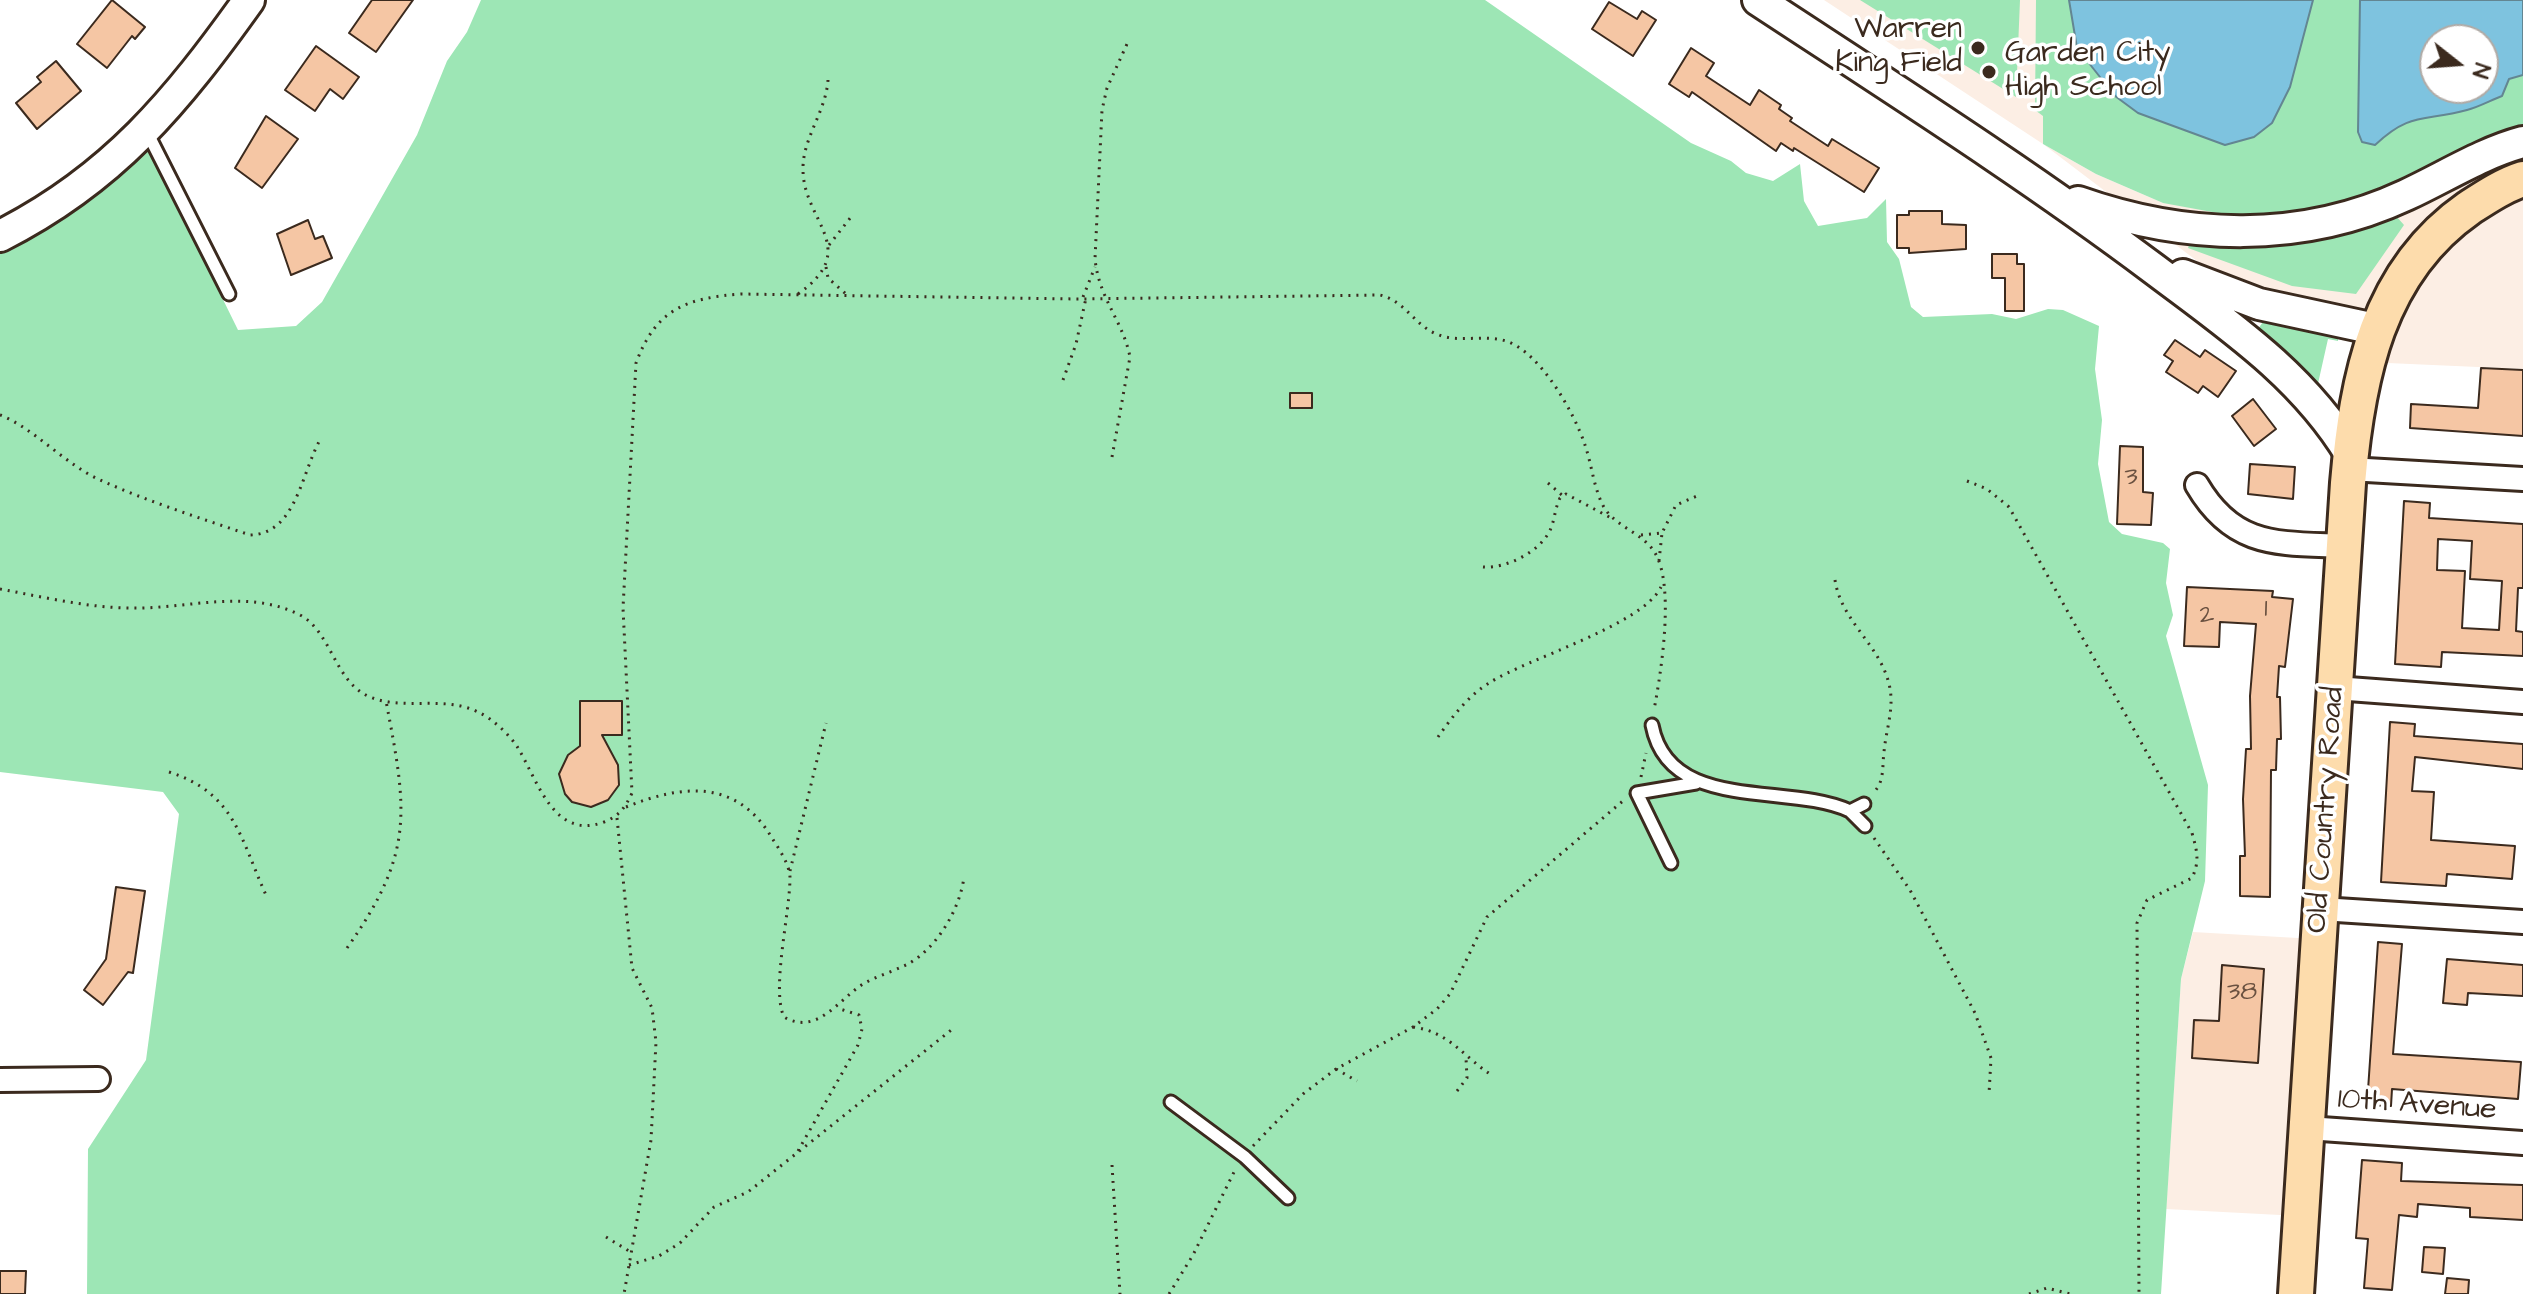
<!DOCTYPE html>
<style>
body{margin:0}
#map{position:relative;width:2523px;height:1294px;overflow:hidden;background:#fff;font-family:"Architects Daughter",sans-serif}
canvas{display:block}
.north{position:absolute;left:2419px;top:24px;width:80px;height:80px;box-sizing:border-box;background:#fff;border:2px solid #b1aaa5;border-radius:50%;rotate:107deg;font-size:22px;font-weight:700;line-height:32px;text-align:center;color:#3b2a1e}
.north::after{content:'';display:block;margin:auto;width:28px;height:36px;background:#3b2a1e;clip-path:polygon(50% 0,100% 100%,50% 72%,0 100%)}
</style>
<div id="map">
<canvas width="2523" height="1294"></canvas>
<div class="north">N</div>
</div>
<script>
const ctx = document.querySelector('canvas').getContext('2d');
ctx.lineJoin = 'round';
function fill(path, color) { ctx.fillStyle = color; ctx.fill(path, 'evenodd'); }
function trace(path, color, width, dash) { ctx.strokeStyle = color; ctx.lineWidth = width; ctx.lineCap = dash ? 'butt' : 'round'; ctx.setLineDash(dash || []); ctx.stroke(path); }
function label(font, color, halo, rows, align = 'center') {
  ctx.font = font + ' "Architects Daughter",sans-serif'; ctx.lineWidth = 7; ctx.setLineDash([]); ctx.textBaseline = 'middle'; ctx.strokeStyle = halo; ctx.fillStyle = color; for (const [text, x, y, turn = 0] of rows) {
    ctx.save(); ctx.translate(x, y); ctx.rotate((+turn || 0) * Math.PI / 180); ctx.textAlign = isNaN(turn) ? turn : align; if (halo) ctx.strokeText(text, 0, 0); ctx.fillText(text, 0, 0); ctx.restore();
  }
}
fill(new Path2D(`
 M1824,0H2045L2043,144L2096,174L2163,203L2314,213L2387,185L2444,157L2523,130V369L2365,362L2375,328L2255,305L2043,144Z
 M2193,932L2315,939L2299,1216L2166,1209L2181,979Z`), '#fceee4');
fill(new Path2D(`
 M481,0H1485L1691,143L1731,161L1746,173L1773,181L1800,164L1804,201L1818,226L1867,218L1886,199L1887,242L1899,259L1911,307L1923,317L1992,314L2016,319L2048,309L2063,310L2099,326L2095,369L2102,420L2098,464L2109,522L2122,534L2163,543L2170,549L2166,583L2173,615L2166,636L2208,785L2205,881L2181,979L2161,1294H87L88,1149L146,1060L179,814L163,792L0,772V239L146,143L238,330L296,326L322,302L417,135L447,61L467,32Z
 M1860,0H2020L2016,97Z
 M2036,0H2523V130L2444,157L2387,185L2314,213L2234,216L2163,203L2096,174L2043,144V116L2035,110ZM2435,40H2483V88H2435Z
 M2396,216L2404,225L2356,294L2292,286L2188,248L2192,237L2263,245L2336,237Z
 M2265,319L2338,337V341L2328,339L2317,388L2303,369L2258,329Z`), '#9de6b5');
const water = new Path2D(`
 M2069,0H2313L2290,87L2272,123L2254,137L2225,145L2138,113L2115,96L2077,48Z
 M2360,0H2523V75L2509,79L2502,96C2491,100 2479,107 2467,110C2424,122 2411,111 2375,145L2362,142L2358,132ZM2483,40V88H2435V40Z`);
fill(water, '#7ec3df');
trace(water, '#638692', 2);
const building = new Path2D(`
 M112,0L145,27L135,39L132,36L107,68L77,44Z
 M372,0H413L376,52L349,33Z
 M1609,2L1637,19L1642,11L1656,20L1633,56L1592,29Z
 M316,46L359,77L343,99L330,89L315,111L285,90Z
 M1691,48L1714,63L1706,76L1750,105L1759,90L1781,105L1779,109L1792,118L1790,121L1828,146L1832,139L1879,168L1864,192L1794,148L1793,151L1781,143L1776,151L1692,92L1689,97L1669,84Z
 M56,61L81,91L37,129L16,103L41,82L37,77Z
 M266,116L298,139L262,188L235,168Z
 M1909,211H1942V224L1966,225V249L1909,253V248H1897V215H1909Z
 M308,220L315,239L323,236L332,258L291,275L277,234Z
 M1992,254H2017V264H2024V311H2005V278H1992Z
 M2175,340L2200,357L2205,350L2236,371L2218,397L2203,386L2198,393L2166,372L2173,361L2164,355Z
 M2481,368L2523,370V436L2410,428L2411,404L2478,408Z
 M1290,393H1312V408H1290Z
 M2253,399L2276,429L2254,446L2232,416Z
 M2120,446L2143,447V492L2153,493L2151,525L2117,524Z
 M2250,464L2295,467L2293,499L2248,494Z
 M2404,501L2430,503L2429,518L2523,524V588H2518L2516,631L2523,632V656L2442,652L2441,667L2395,664ZM2438,539L2472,541L2470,579L2502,581L2499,630L2462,628L2465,571L2437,570Z
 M2187,587L2273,591L2272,597L2293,599L2285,667L2279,666L2277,697H2280L2281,739H2277L2276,770H2271L2270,897L2240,896V856H2245L2243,799L2246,749H2251L2250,696L2256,624L2220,622L2219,647L2184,646Z
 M580,701H622V735H602L618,765L619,785L608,800L591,807L572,802L565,794L559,774L568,755L580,746Z
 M2390,722L2415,724L2414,736L2523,744V769L2415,757L2412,791L2434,792L2431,840L2515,846L2512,879L2447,874L2446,886L2381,882Z
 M116,887L145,891L133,973L128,972L103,1005L84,990L106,959Z
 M2378,942L2402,944L2393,1054L2521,1062L2518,1099L2392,1089L2391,1106L2367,1105Z
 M2447,959L2523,965V996L2468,993L2467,1005L2443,1003Z
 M2222,965L2264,969L2258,1063L2192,1058L2194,1020L2219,1021Z
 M2362,1160L2402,1163L2401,1181L2523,1185V1220L2470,1217V1208L2418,1204L2417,1217L2399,1215L2392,1290L2364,1288L2368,1239L2356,1238Z
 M2424,1247L2445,1248L2443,1274L2422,1272Z
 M0,1271H26L25,1294H0Z
 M2447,1278L2469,1280L2468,1294H2445Z`);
fill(building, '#f5c6a4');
trace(building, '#3b2a1e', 2);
const service = new Path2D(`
 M147,132L229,294
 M1652,725C1669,814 1788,782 1850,811
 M1864,804L1850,811L1865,826
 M1671,863L1637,793L1696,783
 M1171,1102L1245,1157L1288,1198`);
const minor = new Path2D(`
 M2349,469L2523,479
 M2197,485C2234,548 2278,543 2344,546
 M2335,688L2523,702
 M2321,909L2523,922
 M0,1080L98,1079
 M2307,1128L2523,1143`);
const secondary = new Path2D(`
 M1758,0C1892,88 2026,173 2154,269C2227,324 2303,375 2351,455
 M2078,202C2186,240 2301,244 2406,195C2445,177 2482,153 2523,142
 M0,236C113,179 177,101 249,0
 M2183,275L2259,304L2375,329`);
const primary = new Path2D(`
 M2296,1294L2348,483C2357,378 2377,272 2469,208C2486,197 2504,185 2523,179`);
trace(service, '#3b2a1e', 17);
trace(minor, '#3b2a1e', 28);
trace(secondary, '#3b2a1e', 36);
trace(primary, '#3b2a1e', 40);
trace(new Path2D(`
 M829,245L851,217
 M826,267L828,278L846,294
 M798,294C863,248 802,221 803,168C803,138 826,111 828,80
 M1083,297L1095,267
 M1063,380L1076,344L1086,298
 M0,415C32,427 64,463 98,479C146,501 200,518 250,535C296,534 301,474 320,440
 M1112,457L1130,357C1123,321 1099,299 1095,259L1102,110L1107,88L1127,44
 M1967,481L1987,489L2009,507L2192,833C2197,851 2200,861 2192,878L2147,900L2137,923L2139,1294
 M1548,483L1563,496
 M1641,535L1662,533L1676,505L1697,496
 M1659,561L1662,533
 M1483,567C1506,569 1542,551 1551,528C1555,518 1555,508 1560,498L1566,494L1613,519
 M1835,580C1841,621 1880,645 1889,684C1895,707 1886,729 1884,752C1882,766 1885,782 1873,793
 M0,589C43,597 89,608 132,608C188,609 247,588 300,615C332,632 334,682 370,697C404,711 444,695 478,712C493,719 509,734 518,748C538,781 554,841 604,822C619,816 625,808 632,793L623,608L636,363C656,309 686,298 741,294L1077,299L1380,295C1406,301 1415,327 1439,335C1460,343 1484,334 1506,341C1540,352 1574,412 1585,445C1592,465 1594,491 1605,509C1618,528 1643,533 1655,553C1675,586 1661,673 1654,710
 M1438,737C1452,717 1468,696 1489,683C1526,659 1643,625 1661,587
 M169,772C235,793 240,838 266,895
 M1641,777L1646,753
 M626,807C683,784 737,779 772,838C779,849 789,863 790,877C790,914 771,989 784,1017C817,1036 838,1000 863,984C877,976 894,971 908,964C937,948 960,909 964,877
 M617,818L632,968L652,1008L656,1042L651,1140L624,1294
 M1874,838L1910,890L1975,1013L1991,1058L1989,1094
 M790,871L826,723
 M347,948C415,852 407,811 386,701
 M1413,1027C1450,1032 1463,1057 1493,1076
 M1336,1069L1357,1081
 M1457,1091L1467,1078L1466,1058
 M1253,1146L1303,1094L1336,1069L1413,1027L1437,1009L1450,994L1487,917L1624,800
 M798,1151L858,1045L862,1029L859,1015L837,1008
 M1112,1165L1120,1294
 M606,1237L629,1251
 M629,1265L659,1256L680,1243L714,1207L748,1192L955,1027
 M1169,1294L1193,1255L1236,1168
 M2029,1294L2047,1288L2070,1294`), '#3b2a1e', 3, [2, 6]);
trace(service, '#fff', 11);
trace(minor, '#fff', 22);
trace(secondary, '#fff', 30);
trace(primary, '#fddcac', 34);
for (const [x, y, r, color] of [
 [1978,48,8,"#3b2a1e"],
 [1989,72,8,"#3b2a1e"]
]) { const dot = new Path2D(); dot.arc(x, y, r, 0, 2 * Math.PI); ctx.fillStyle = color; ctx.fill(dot); trace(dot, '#fff', 3); }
label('26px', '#6a5140', null, [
 ["3",2131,479],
 ["1",2266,611],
 ["2",2207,617],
 ["38",2242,994]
]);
label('30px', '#3b2a1e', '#fff', [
 ["Warren",1962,31],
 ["King Field",1962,65],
 ["Garden City",2005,55,"left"],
 ["High School",2005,89,"left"]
], 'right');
label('30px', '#3b2a1e', '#fff', [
 ["Old Country Road",2327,810,-86],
 ["10th Avenue",2417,1106,4]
]);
</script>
